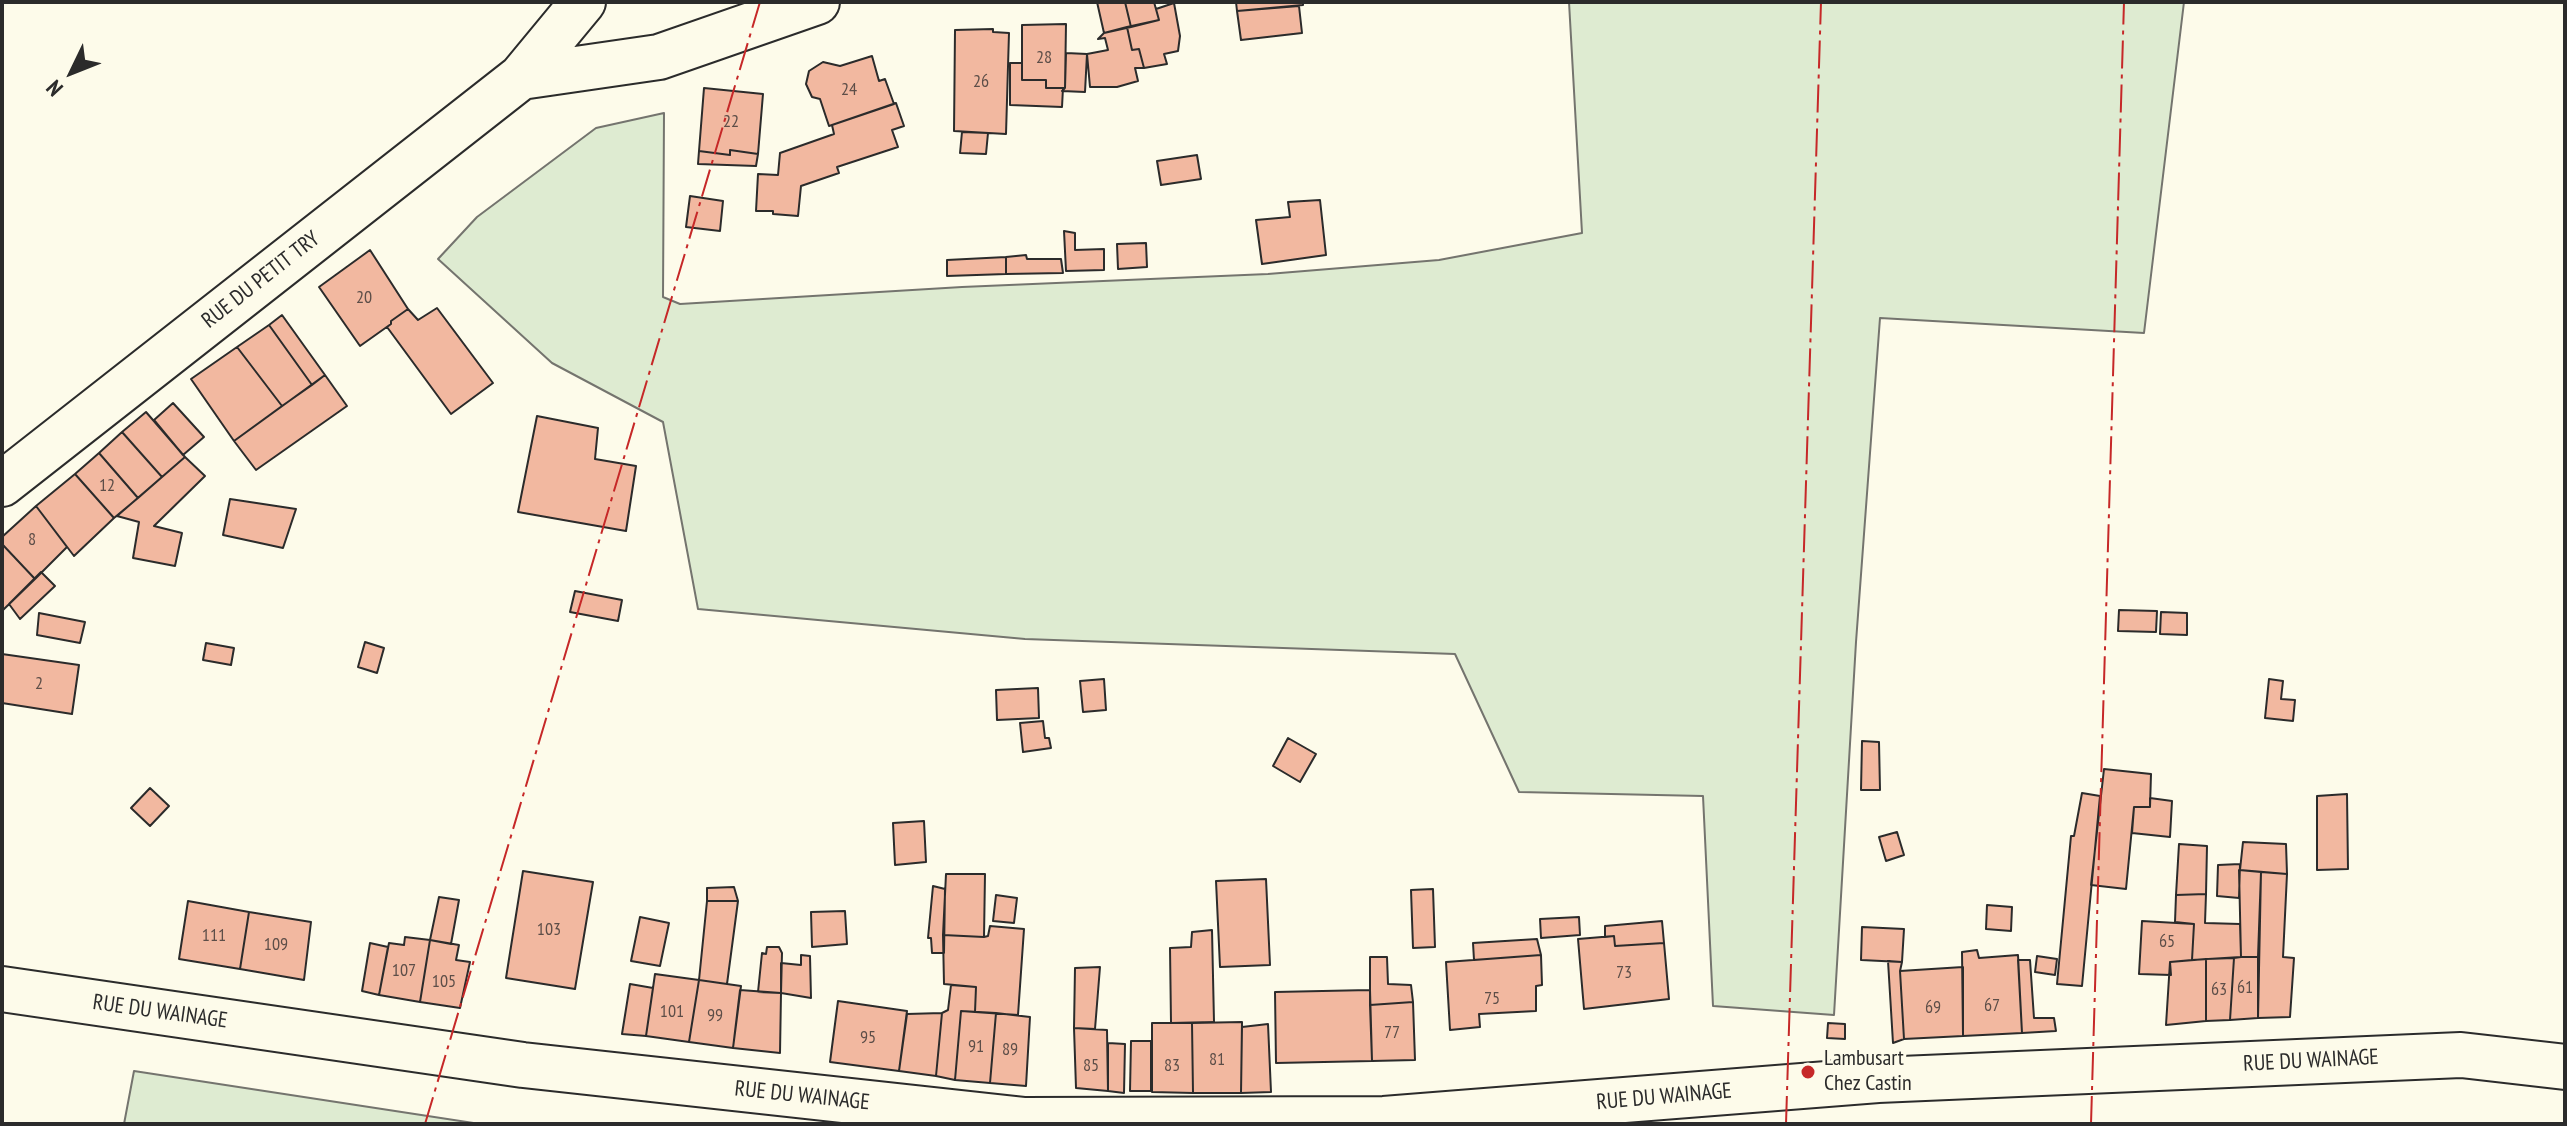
<!DOCTYPE html>
<style>
body{margin:0}
#map{position:relative;width:2567px;height:1126px;overflow:hidden;background:#fdfbea;font-family:"PT Sans Narrow",sans-serif}
canvas{display:block}
.frame{position:absolute;inset:0;border:4px solid #2b2b2b;pointer-events:none}
.north{position:absolute;left:32px;top:32px;width:80px;height:80px;-webkit-text-stroke:6px #fdfbea;paint-order:stroke;rotate:227deg;font-size:22px;font-weight:700;line-height:32px;text-align:center;color:#2b2b2b}
.north::after{content:'';display:block;margin:auto;width:28px;height:36px;background:#2b2b2b;clip-path:polygon(50% 0,100% 100%,50% 72%,0 100%)}
</style>
<div id="map">
<canvas width="2567" height="1126"></canvas>
<div class="frame"></div>
<div class="north">N</div>
</div>
<script>
const ctx = document.querySelector('canvas').getContext('2d');
ctx.lineJoin = 'round';
function fill(path, color) { ctx.fillStyle = color; ctx.fill(path, 'evenodd'); }
function trace(path, color, width, dash) { ctx.strokeStyle = color; ctx.lineWidth = width; ctx.lineCap = dash ? 'butt' : 'round'; ctx.setLineDash(dash || []); ctx.stroke(path); }
function label(font, color, halo, rows, align = 'center') {
  ctx.font = font + ' "PT Sans Narrow",sans-serif'; ctx.lineWidth = 6; ctx.setLineDash([]); ctx.textBaseline = 'middle'; ctx.strokeStyle = halo; ctx.fillStyle = color; for (const [text, x, y, turn = 0] of rows) {
    ctx.save(); ctx.translate(x, y); ctx.rotate((+turn || 0) * Math.PI / 180); ctx.textAlign = isNaN(turn) ? turn : align; if (halo) ctx.strokeText(text, 0, 0); ctx.fillText(text, 0, 0); ctx.restore();
  }
}
const green = new Path2D(`
 M1569,2H2184L2144,333L1880,318L1856,642L1834,1015L1713,1006L1703,796L1519,792L1455,654L1025,639L698,609L663,422L552,363L438,259L477,217L596,128L664,113L663,297L680,304L962,287L1268,274L1439,260L1582,233Z
 M134,1071L480,1124H124Z`);
fill(green, '#deebd1');
trace(green, '#74746e', 2);
const building = new Path2D(`
 M1097,2H1125L1131,27L1104,33Z
 M1125,2H1154L1159,20L1131,27Z
 M1236,2H1303V5L1237,11Z
 M1174,3L1180,36L1178,51L1164,54L1167,64L1144,68L1139,49L1132,50L1127,27L1159,20L1156,9Z
 M1299,6L1302,33L1241,40L1237,11Z
 M1066,24L1065,88H1046V80H1022V25Z
 M1127,27L1132,50L1139,49L1144,68H1135L1138,81L1117,87H1090L1087,54L1108,50L1105,38L1098,39L1104,33Z
 M993,29V32L1009,33L1006,134L954,131L955,30Z
 M1066,53L1087,54L1085,92L1062,91L1065,88Z
 M872,56L879,81L885,79L894,104L829,126L820,99L812,97L806,84L809,71L823,62L840,66Z
 M1010,63H1022V80H1046V88H1063L1062,107L1010,105Z
 M704,88L763,94L758,154L730,150V155L699,151Z
 M896,103L904,126L892,130L898,147L837,167L839,173L801,186L798,216L773,214V211H756L758,174L778,175L780,153L834,134L832,125Z
 M962,132L988,133L986,154L960,153Z
 M730,150L758,154L756,166L698,164L699,151L730,155Z
 M1197,155L1201,179L1161,185L1157,161Z
 M690,196L723,201L720,231L686,227Z
 M1320,200L1326,255L1262,264L1256,220L1290,217L1288,202Z
 M1064,231L1075,233V250L1104,249V270L1066,271Z
 M1146,243L1147,267L1118,269L1117,244Z
 M370,250L408,309L391,321V324L360,346L319,287Z
 M1026,255L1027,259H1061L1063,273L1006,274V257Z
 M1006,257V274L947,276V260Z
 M437,308L493,383L451,414L387,327L391,324V321L408,309L418,320Z
 M282,315L325,375L312,385L269,325Z
 M269,325L312,385L282,406L237,347Z
 M237,347L282,406L234,441L191,379Z
 M325,375L347,406L256,470L234,441Z
 M173,403L204,437L183,455L154,420Z
 M146,412L185,457L162,477L122,432Z
 M537,416L598,428L595,459L636,466L626,531L518,512Z
 M122,432L162,477L138,498L99,453Z
 M99,453L138,498L114,518L75,474Z
 M185,457L205,476L154,526L182,533L175,566L133,558L139,522L117,516Z
 M75,474L114,518L74,556L36,506Z
 M230,499L296,509L283,548L223,535Z
 M36,506L67,547L35,579L2,544V537Z
 M2,544L35,579L2,611Z
 M41,572L55,586L20,619L9,604Z
 M575,591L622,600L618,621L570,612Z
 M2119,610L2157,611L2156,632L2118,631Z
 M2161,612L2187,613V635L2160,634Z
 M39,613L85,622L80,643L37,635Z
 M365,642L384,648L377,673L358,667Z
 M206,643L234,648L231,665L203,660Z
 M2,654L79,665L72,714L2,703Z
 M1104,679L1106,710L1083,712L1080,681Z
 M2269,679L2283,681L2281,699L2295,700L2293,721L2265,718Z
 M1038,688L1039,718L997,720L996,690Z
 M1043,721L1045,738H1049L1051,748L1023,752L1020,723Z
 M1288,738L1316,754L1300,782L1273,766Z
 M1862,741L1879,742L1880,790H1861Z
 M2104,769L2151,774L2150,807H2134L2126,889L2091,885Z
 M150,788L169,806L150,826L131,808Z
 M2082,793L2100,796L2082,986L2057,984L2071,836H2074Z
 M2347,794L2348,869L2317,870V796Z
 M2150,798L2172,801L2170,837L2132,833L2134,807H2150Z
 M924,821L926,862L895,865L893,823Z
 M1897,832L1904,855L1886,861L1879,837Z
 M2243,842L2286,844L2287,874L2240,870Z
 M2179,844L2207,846L2206,894L2176,895Z
 M2240,864L2239,898L2217,896L2218,865Z
 M2239,870L2261,872L2258,957H2241Z
 M523,871L593,882L575,989L506,978Z
 M2261,872L2287,874L2283,957L2294,958L2290,1017L2258,1018Z
 M946,874H985L984,937L943,935Z
 M1266,879L1270,965L1220,967L1216,881Z
 M933,886L945,889L944,953H932L931,938H928Z
 M734,887L738,901H707V888Z
 M1433,889L1435,947L1413,948L1411,890Z
 M2206,894L2205,923L2240,924L2241,957L2192,960L2194,924L2175,922L2176,895Z
 M996,895L1017,898L1014,923L993,921Z
 M439,897L459,900L451,944L430,940Z
 M188,901L249,912L240,969L179,959Z
 M707,901H738L727,984L699,980Z
 M1987,905L2012,907L2011,931L1986,929Z
 M845,911L847,944L812,947L811,912Z
 M249,912L311,922L304,980L240,969Z
 M640,917L669,923L660,966L631,961Z
 M1579,917L1580,935L1541,938L1540,919Z
 M1662,921L1664,943L1615,946L1614,936L1605,937V926Z
 M2142,921L2194,924L2192,960L2170,962L2171,975L2139,974Z
 M990,926L1024,929L1018,1015L975,1012L976,987L944,984L943,935L984,937L988,936Z
 M1862,927L1904,929L1902,962L1861,960Z
 M1212,930L1214,1022L1171,1023L1170,948L1191,947L1192,932Z
 M1614,936L1615,946L1664,943L1669,999L1584,1009L1578,939Z
 M405,937L430,940L420,1002L379,995L389,943L404,945Z
 M1537,939L1541,955L1474,960L1473,943Z
 M430,940L459,945L456,960L470,962L460,1008L420,1002Z
 M370,943L388,947L379,995L362,991Z
 M767,947H779L782,953L781,993L758,992L762,953L766,954Z
 M1977,950L1979,958L2018,955L2022,1033L1963,1036L1962,952Z
 M801,955L810,956L811,998L781,993V963L801,965Z
 M1541,955L1542,985L1536,986V1011L1479,1014L1480,1027L1450,1030L1446,962Z
 M2037,956L2057,959L2055,975L2035,972Z
 M1370,957H1387L1388,984L1411,985L1413,1002L1370,1005Z
 M2241,957H2258V1018L2230,1020L2234,958Z
 M2234,958L2230,1020L2206,1021V959Z
 M2206,959V1021L2166,1025L2170,962Z
 M2018,960H2030L2034,1018H2054L2056,1031L2022,1033Z
 M1888,961L1902,962L1900,971L1904,1039L1893,1043Z
 M1100,967L1095,1029L1074,1028L1075,968Z
 M1963,967V1036L1904,1039L1900,971Z
 M655,974L699,980L689,1042L646,1036Z
 M699,980L741,986L733,1048L689,1042Z
 M630,984L653,988L646,1036L622,1034Z
 M951,985L976,987L975,1012L961,1011L955,1080L936,1076L942,1013L948,1010Z
 M740,990L781,993L780,1053L733,1048Z
 M1370,990L1372,1061L1276,1063L1275,992Z
 M838,1001L907,1011L899,1071L830,1062Z
 M1413,1002L1415,1060L1372,1061L1370,1005Z
 M961,1011L996,1013L990,1083L955,1080Z
 M942,1013L936,1076L899,1071L907,1014Z
 M996,1013L1030,1017L1026,1086L990,1083Z
 M1242,1022L1241,1093H1193L1192,1023Z
 M1152,1023H1192L1193,1093L1152,1092Z
 M1828,1023L1845,1024V1039L1827,1038Z
 M1268,1024L1271,1092L1241,1093L1242,1027Z
 M1074,1028L1107,1030L1108,1091L1076,1088Z
 M1131,1041H1151V1091H1130Z
 M1108,1043L1125,1044L1124,1093L1108,1091Z`);
fill(building, '#f2b8a0');
trace(building, '#2b2b2b', 2);
const minor = new Path2D(`
 M521,77L659,57L817,2
 M2,484L521,77L583,2`);
const major = new Path2D(`
 M2,989L523,1065L1025,1120L1384,1119L1878,1080L2461,1055L2565,1067`);
trace(minor, '#2b2b2b', 48);
trace(major, '#2b2b2b', 48);
trace(minor, '#fdfbea', 44);
trace(major, '#fdfbea', 44);
trace(new Path2D(`
 M425,1124L760,2
 M1786,1124L1821,2
 M2091,1124L2124,2`), '#c62828', 2, [28, 6, 4, 6]);
for (const [x, y, r, color] of [
 [1808,1072,8,"#c62828"]
]) { const dot = new Path2D(); dot.arc(x, y, r, 0, 2 * Math.PI); ctx.fillStyle = color; ctx.fill(dot); trace(dot, '#fdfbea', 3); }
label('18px', '#5d4e48', null, [
 ["28",1044,58],
 ["26",981,82],
 ["24",849,90],
 ["22",731,122],
 ["20",364,298],
 ["12",107,486],
 ["8",32,540],
 ["2",39,684],
 ["103",549,930],
 ["111",214,936],
 ["65",2167,942],
 ["109",276,945],
 ["107",404,971],
 ["73",1624,973],
 ["105",444,982],
 ["61",2245,988],
 ["63",2219,990],
 ["75",1492,999],
 ["67",1992,1006],
 ["69",1933,1008],
 ["101",672,1012],
 ["99",715,1016],
 ["77",1392,1033],
 ["95",868,1038],
 ["91",976,1047],
 ["89",1010,1050],
 ["81",1217,1060],
 ["85",1091,1066],
 ["83",1172,1066]
]);
label('22px', '#2b2b2b', '#fdfbea', [
 ["RUE DU PETIT TRY",261,280,-38],
 ["RUE DU WAINAGE",160,1012,8],
 ["RUE DU WAINAGE",2311,1061,-3],
 ["RUE DU WAINAGE",802,1096,6],
 ["RUE DU WAINAGE",1664,1097,-5]
]);
label('22px', '#2b2b2b', '#fdfbea', [
 ["Lambusart",1824,1059],
 ["Chez Castin",1824,1084]
], 'left');
</script>
